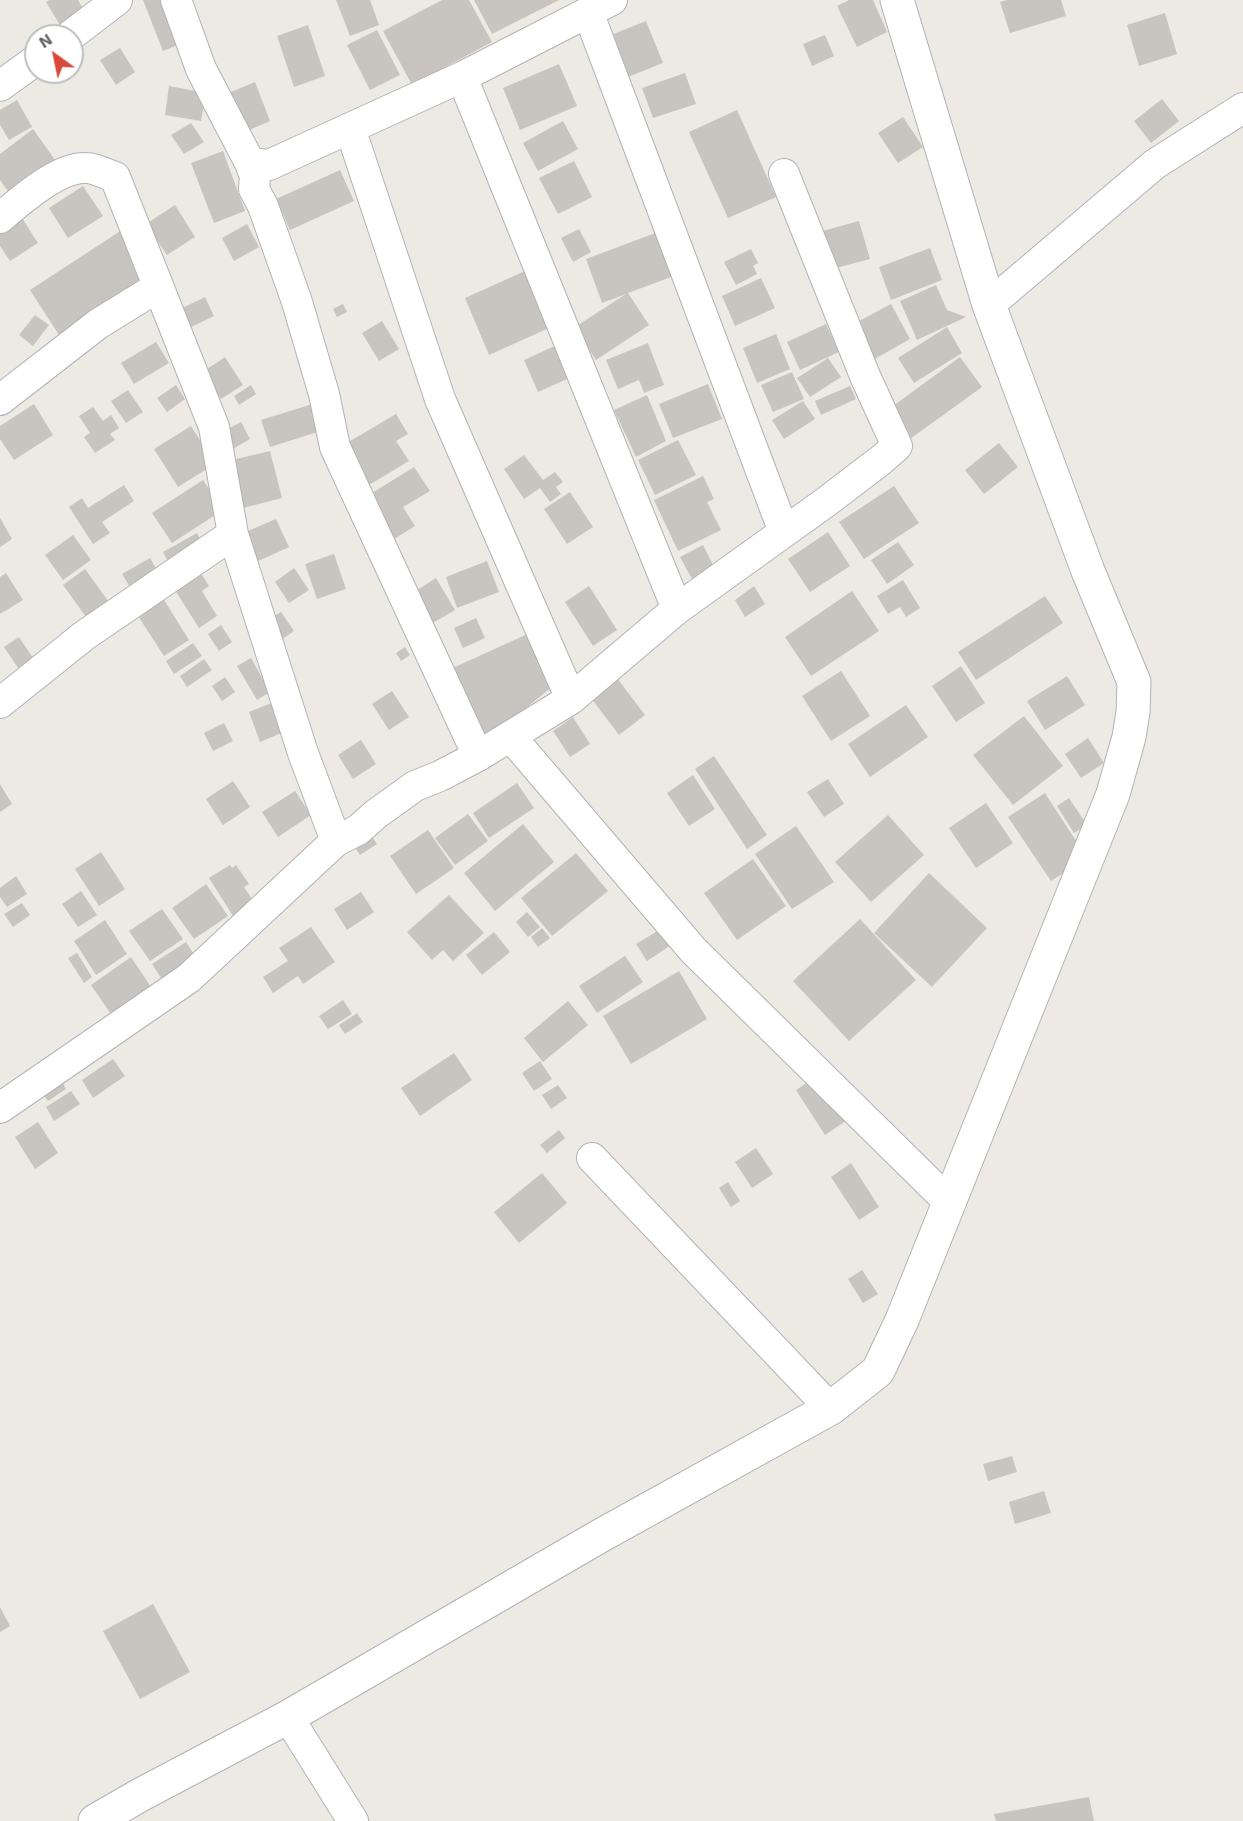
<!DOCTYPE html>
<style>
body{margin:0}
#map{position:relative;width:1243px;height:1821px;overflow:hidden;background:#eceae3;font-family:"Exo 2",sans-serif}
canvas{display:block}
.north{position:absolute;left:24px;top:24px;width:60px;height:60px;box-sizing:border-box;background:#fff;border:2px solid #bdbfc0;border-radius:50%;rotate:327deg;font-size:16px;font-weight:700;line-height:24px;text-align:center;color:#5b5e62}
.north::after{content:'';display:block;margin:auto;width:21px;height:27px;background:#d94a3c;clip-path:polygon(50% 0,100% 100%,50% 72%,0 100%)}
</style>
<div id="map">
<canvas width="1243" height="1821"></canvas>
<div class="north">N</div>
</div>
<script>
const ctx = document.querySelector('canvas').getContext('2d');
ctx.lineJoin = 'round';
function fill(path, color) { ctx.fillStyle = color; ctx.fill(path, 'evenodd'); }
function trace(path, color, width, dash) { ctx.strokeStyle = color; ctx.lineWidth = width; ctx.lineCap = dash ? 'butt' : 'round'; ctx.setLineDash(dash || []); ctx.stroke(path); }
fill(new Path2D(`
 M50,0H78L87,16L63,30L46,2Z
 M143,0H163L180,44L163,51Z
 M336,0H370L379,25L350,36Z
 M442,0H469L492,42L412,85L383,31Z
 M474,0H559L492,34Z
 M849,0H873L887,32L857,47L837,6Z
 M1007,0H1061L1066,16L1010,33L1000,2Z
 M1165,13L1177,54L1139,66L1127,25Z
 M646,21L663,63L628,77L611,35Z
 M308,25L325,76L294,87L277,36Z
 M377,30L400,75L370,90L347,45Z
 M825,35L834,56L812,66L803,44Z
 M120,48L135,72L116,85L100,60Z
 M559,64L577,106L520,130L503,88Z
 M685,73L696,104L653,118L642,88Z
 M255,82L270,121L247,131L231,92Z
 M169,86L206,93L201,121L165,115Z
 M1162,99L1179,121L1151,143L1134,121Z
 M17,100L32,127L9,140L0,125V110Z
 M737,110L776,197L728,218L689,132Z
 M903,117L923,147L898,163L878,133Z
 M563,121L578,149L538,171L523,143Z
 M191,123L204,142L184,154L171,135Z
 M33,129L58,164L12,197L0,180V154Z
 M223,151L245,211L214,223L191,163Z
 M574,161L592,197L558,214L539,178Z
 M340,170L354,201L290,230L276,199Z
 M83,186L103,216L68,238L49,208Z
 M175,205L195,237L167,255L146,224Z
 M20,215L38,243L10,261L0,246V228Z
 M859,221L870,259L825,271L815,233Z
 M247,224L259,247L234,261L222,238Z
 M128,226L149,278L59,335L30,290Z
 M579,229L591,252L573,262L561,238Z
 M658,232L674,276L628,293L649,325L596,360L575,327L626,294L602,303L586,259Z
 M930,248L942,280L891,300L879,267Z
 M751,249L758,263L753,266L757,274L736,285L724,262Z
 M525,271L549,328L489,355L465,298Z
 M761,278L775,308L735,326L722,296Z
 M936,285L947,310L966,317L917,340L900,301Z
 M205,297L214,316L185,330L176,311Z
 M343,304L347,312L337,317L333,309Z
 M891,304L910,339L866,364L846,328Z
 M35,315L49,325L33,346L19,335Z
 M382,321L399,349L379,361L362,333Z
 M826,324L839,352L800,370L787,342Z
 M947,327L962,353L914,383L898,358Z
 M776,334L790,369L757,383L743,348Z
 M156,342L169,363L134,384L121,363Z
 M561,343L576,375L538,392L524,360Z
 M648,343L664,385L644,393L639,380L618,389L606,360Z
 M225,357L243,385L221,399L204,371Z
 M960,357L982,387L910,439L889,409Z
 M828,358L841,377L810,397L797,378Z
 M792,372L804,399L773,412L761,385Z
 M708,384L722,419L673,438L659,404Z
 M176,385L185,399L167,412L157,398Z
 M251,385L256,394L239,405L234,396Z
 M850,386L856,399L821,415L815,401Z
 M128,390L143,412L126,423L111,401Z
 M647,395L666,441L636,457L614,410Z
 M803,401L815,419L784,439L772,420Z
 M319,402L327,429L270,447L261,420Z
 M34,404L53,435L14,460L0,439V426Z
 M93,407L103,421L111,415L119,428L110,434L115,440L95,453L84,437L90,433L79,416Z
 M396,414L408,434L396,441L409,461L364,488L340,447Z
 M241,422L250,439L231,450L222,432Z
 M191,426L215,464L178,487L154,449Z
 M678,440L696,475L655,495L638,460Z
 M999,443L1018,467L984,494L965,470Z
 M270,451L282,498L239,509L228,461Z
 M524,455L543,480L555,472L563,482L556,487L561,494L550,502L540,488L524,499L504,469Z
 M414,467L430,491L403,507L415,526L391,541L364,498Z
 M703,476L714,499L707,502L721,530L678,551L654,500Z
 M203,480L223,510L172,543L152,513Z
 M124,485L134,501L102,522L110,533L93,544L69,507L82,498L88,508Z
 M894,486L919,523L864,559L839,522Z
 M570,492L593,527L567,544L544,509Z
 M0,518L12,539L0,547Z
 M276,519L289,547L254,563L241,534Z
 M828,532L850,566L810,592L788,559Z
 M197,533L204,546L170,565L163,552Z
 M73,535L91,560L63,580L45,555Z
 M898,542L914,565L887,584L871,560Z
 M703,545L714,567L692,579L680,557Z
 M334,554L346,589L317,599L305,564Z
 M150,558L162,579L135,595L122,574Z
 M487,561L499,592L457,608L446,577Z
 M294,568L309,590L289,603L275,582Z
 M85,569L111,605L89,621L63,585Z
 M199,570L209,586L202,591L217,616L199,628L173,587Z
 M6,573L23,600L0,614V577Z
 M436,578L455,610L426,627L408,596Z
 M903,580L920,608L906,617L900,607L888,614L877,596Z
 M589,586L617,630L593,646L565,602Z
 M754,586L765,604L745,617L735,600Z
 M852,591L879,631L811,676L785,637Z
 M1045,596L1063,623L976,680L958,652Z
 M164,600L189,640L164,656L138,616Z
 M281,612L294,631L275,644L261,624Z
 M476,618L485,638L463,648L454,628Z
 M221,625L232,642L219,651L208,634Z
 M534,631L558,682L484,742L444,672Z
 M19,637L33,658L18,668L4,647Z
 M193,643L202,656L174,674L166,661Z
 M405,647L410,655L401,661L396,653Z
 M251,658L270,692L257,700L237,666Z
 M204,659L212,670L187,687L180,676Z
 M961,666L985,703L956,722L932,686Z
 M841,671L870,716L831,741L802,696Z
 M1067,676L1085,705L1045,730L1027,701Z
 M225,677L235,692L222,701L212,686Z
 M617,678L645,715L619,735L591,698Z
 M392,691L409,717L389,730L372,704Z
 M274,702L286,731L260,742L249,712Z
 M906,705L928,737L870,777L848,744Z
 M1024,716L1063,766L1013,805L973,755Z
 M573,717L590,744L570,757L553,731Z
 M224,723L233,741L213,751L204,733Z
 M1088,738L1104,763L1081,778L1065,754Z
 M361,740L376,764L353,779L338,755Z
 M714,756L767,835L747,849L695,769Z
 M693,775L715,809L689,826L667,793Z
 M828,779L844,804L824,817L807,792Z
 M233,781L250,807L223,825L206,799Z
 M517,783L534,808L489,838L473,813Z
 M0,784L12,804L0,812Z
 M295,791L311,815L278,837L262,812Z
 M1045,793L1087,858L1051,881L1008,817Z
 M1069,798L1087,825L1074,833L1057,806Z
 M986,803L1013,843L976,868L949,828Z
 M468,814L488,841L455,865L435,838Z
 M888,815L924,855L871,902L835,862Z
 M523,824L554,862L495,911L464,873Z
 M796,826L834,882L792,909L755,854Z
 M428,830L454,868L416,894L390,856Z
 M368,831L377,844L360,855L351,842Z
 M101,852L125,889L99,906L75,869Z
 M576,853L608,891L552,936L521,898Z
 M753,859L786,906L737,940L704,893Z
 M230,865L232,868L236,865L249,884L244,887L256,905L235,919L209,878Z
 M929,873L987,928L932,987L874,933Z
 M16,876L27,894L7,907L0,897V888Z
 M206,884L228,916L194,939L172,908Z
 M81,891L97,915L78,927L62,904Z
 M361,892L374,912L347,930L334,909Z
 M449,895L484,933L453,961L443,950L432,960L407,932Z
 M22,903L30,915L13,927L4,914Z
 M162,909L183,939L150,961L129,931Z
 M527,912L540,927L528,937L516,922Z
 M860,919L916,980L849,1041L793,981Z
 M105,920L127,954L96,975L74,941Z
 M311,927L335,962L303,984L298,976L273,993L263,977L288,961L279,948Z
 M542,928L550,938L538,947L531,937Z
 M661,929L671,945L647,961L636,944Z
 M494,932L510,952L482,975L466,955Z
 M186,942L197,959L163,981L152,964Z
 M77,953L92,977L84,983L68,958Z
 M625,956L643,982L597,1013L579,986Z
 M131,957L153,990L113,1017L91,985Z
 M679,971L707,1019L631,1064L603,1016Z
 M343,1000L352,1014L328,1029L319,1016Z
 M568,1001L588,1025L543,1062L524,1038Z
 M357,1013L363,1022L345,1034L339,1025Z
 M454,1053L472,1080L420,1116L401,1088Z
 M113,1059L125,1076L93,1098L82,1080Z
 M540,1061L552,1079L534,1091L522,1073Z
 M817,1076L846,1121L825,1135L796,1090Z
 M61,1080L66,1089L48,1101L42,1093Z
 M558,1085L567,1098L551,1109L542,1095Z
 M71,1091L80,1104L54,1121L46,1107Z
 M38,1122L58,1153L35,1169L15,1137Z
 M559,1130L565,1138L547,1153L540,1145Z
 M756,1148L773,1174L752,1188L735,1162Z
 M851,1163L879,1207L859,1220L831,1177Z
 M542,1173L567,1203L519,1243L494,1212Z
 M728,1182L740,1201L731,1207L719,1188Z
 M862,1270L878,1294L863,1303L848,1279Z
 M1012,1456L1017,1472L988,1481L983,1464Z
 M1044,1491L1051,1513L1015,1524L1009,1502Z
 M153,1604L190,1672L140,1699L103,1631Z
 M0,1607L10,1626L0,1632Z
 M1089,1797L1094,1821H996L994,1814Z`), '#c8c5c0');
const minor = new Path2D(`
 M176,0L201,69L250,163
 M588,12L784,532
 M70,36L117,0
 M462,77L677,609
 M0,86L36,60
 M350,128L440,399L571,699
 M0,218C19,202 57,168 84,168C93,167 106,174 115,177L214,427L233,534L303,753L336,841
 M989,305L1155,164L1243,108
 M0,400L98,324L158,287
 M0,703L85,635L233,534
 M511,737L693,950L949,1202
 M478,756L335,447L324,394L297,302L263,206L254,189L255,176L250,163L269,165L462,77L612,0
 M0,1108L189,978L336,841L358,830L376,814L415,786L440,776L478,756L571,699L677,609L826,502L881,460L897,446L865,376L784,174
 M592,1158L830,1408
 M288,1717L353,1821`);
const secondary = new Path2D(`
 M95,1821L142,1794L288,1717L600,1536L831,1408L878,1371L902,1320L1113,794L1129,737L1133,712L1134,682L1088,571L989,305L897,0`);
trace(minor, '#b0b3b7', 32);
trace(secondary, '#afb2b7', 35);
trace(minor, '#fff', 30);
trace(secondary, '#fff', 33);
</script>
